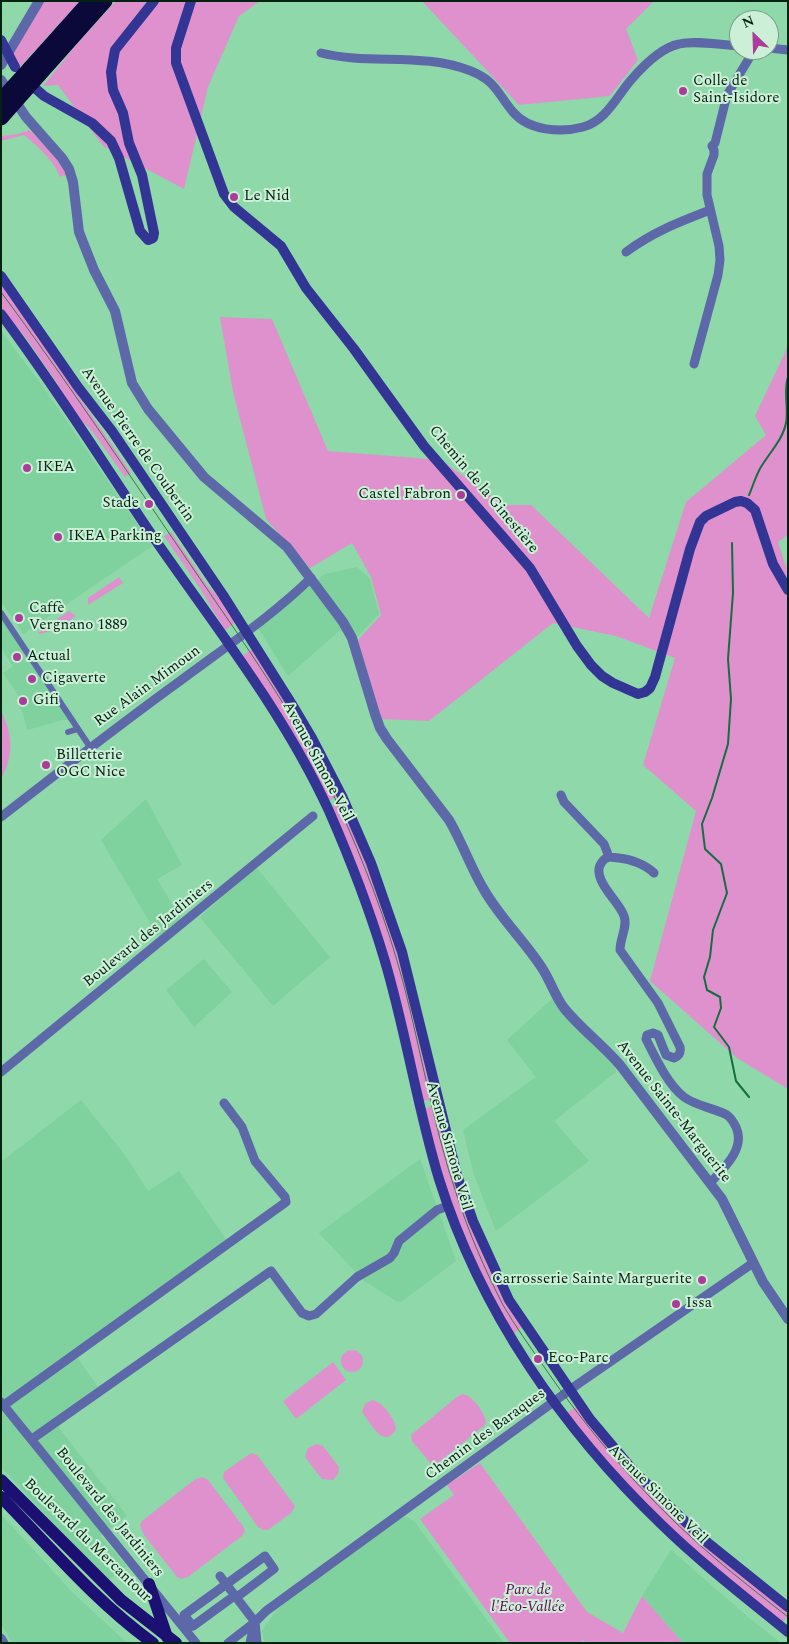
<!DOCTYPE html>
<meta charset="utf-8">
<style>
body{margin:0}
#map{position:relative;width:789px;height:1644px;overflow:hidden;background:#8fd8a9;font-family:Spectral,serif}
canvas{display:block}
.frame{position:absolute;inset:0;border:2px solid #032211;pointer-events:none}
.north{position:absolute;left:729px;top:10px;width:50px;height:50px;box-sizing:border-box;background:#ccf0d7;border:1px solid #7c9e88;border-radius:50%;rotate:336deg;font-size:14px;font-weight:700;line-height:20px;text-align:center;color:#032211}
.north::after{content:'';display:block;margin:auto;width:18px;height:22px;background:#ac3c99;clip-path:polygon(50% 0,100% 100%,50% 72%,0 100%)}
</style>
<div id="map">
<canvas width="789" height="1644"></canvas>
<div class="frame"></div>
<div class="north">N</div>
</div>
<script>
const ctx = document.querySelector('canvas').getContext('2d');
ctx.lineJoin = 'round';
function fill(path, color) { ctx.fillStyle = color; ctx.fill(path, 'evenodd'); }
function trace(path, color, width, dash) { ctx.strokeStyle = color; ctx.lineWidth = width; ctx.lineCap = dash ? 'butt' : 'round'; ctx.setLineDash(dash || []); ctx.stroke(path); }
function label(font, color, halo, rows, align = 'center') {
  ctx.font = font + ' Spectral,serif'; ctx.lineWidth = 4; ctx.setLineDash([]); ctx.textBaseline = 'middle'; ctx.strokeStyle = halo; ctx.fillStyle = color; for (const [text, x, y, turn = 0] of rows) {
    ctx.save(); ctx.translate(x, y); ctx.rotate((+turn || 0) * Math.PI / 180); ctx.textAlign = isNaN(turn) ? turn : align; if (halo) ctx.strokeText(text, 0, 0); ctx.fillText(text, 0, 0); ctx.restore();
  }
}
fill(new Path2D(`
 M1,331L44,388L152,546L23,634L1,601Z
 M357,567L370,579L379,614L357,637L339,631L288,676L258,628L325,574Z
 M1,613L72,720H63L27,730L23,713L18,705L22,701L3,673L13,666L1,648Z
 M146,799L182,865L157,879L182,920L159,938L101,840Z
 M256,867L330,957L273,1006L200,917Z
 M204,959L232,992L194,1027L166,990Z
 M552,999L614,1061L616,1072L554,1121L589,1161L496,1231L474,1175L463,1130L536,1077L507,1040Z
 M81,1100L125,1155L148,1191L179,1171L227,1241L73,1352L98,1387L53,1420L127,1516L100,1536L127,1566L107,1581L1,1467V1162Z
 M420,1159L456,1261L401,1302L396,1301L363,1280L319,1233Z
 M1,1514L72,1592L127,1643H12L1,1624Z
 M406,1517L414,1521L504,1643H265L262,1631L280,1605L401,1518Z
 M671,1550L748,1617L781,1643H683L642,1596Z`), '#7fd19d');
fill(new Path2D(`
 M43,1H80L20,67L13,54Z
 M116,1H260L239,16L208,87L184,189L103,146L58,85L43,86L77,44Z
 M422,1H654L626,29L638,60L610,96L519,105Z
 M29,130C44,140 60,158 68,174L60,177C54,160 38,147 24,135L1,141V136L18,134Z
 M1,282L131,473L125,477L92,431L73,412L57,383L26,338L1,307Z
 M220,317L272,319L328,451L441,460L504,505H531L649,618L686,502L766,435L755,416L788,346V535L778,542L788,573V1089L737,1058L650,981L696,811L643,765L675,658L616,636L553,623L429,721L381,719L358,640L381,615L371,577L352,543L310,568L266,519L233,392Z
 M171,532L207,585L225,604L235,623L225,630L201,590L164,536Z
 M119,577L123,583L88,605V598Z
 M69,611L76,616L55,630L39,634L38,633Z
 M250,650H253L291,708L337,797L329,800L243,656Z
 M1,711C13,734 14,756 1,779Z
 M340,803L368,864L392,933L433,1099L423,1101L403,1018L332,806Z
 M433,1106H435L447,1152L522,1327L513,1334L487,1288L449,1200L424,1109Z
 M341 1361a11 11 0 1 1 22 0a11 11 0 1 1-22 0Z
 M333,1362L346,1380L296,1419L283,1401Z
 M463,1394C472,1395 487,1415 486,1424L438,1463L431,1464L412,1441L411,1435L458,1396Z
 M372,1400C382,1401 396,1420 396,1429C384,1451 370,1422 362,1412L365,1404Z
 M577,1406L610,1448L788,1612V1616L782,1623L699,1555L621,1479L567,1413Z
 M316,1444L323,1446L339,1467L338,1474L333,1480L322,1479L305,1457L308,1448Z
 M251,1453L257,1455L295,1506L291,1513L268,1530H263L258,1527L223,1478L224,1472Z
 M480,1463L587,1612L623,1633L642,1596L683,1643H586L583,1640L581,1643H510L420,1519L454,1495L447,1485Z
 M202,1477L208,1480L243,1526L245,1531L242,1536L188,1577L181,1579L177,1577L144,1535L140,1525L142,1521L194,1480Z`), '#df91cd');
trace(new Path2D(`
 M749,495C753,486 756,475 761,467C770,452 783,439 786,423C789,407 783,392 788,377
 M732,543L733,593L728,659L731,699L728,744L712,798L702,824L705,849L721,864L727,893L713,930L710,957L704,977L707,990L720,997L721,1008L714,1027L729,1047L736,1081L749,1097`), '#146e41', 2);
trace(new Path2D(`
 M1,613L90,747
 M68,732L78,729`), '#5d68a8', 6);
trace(new Path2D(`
 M769,48L788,50
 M321,53C370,65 423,52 471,71C496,81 497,93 513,112C529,131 561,133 583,127C606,121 617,96 631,80C643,66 660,48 679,44C695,40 722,45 739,46
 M626,252C653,232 679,222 710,210
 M694,364L718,275L720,260L719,246L707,195V174L714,155V150L712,146L715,143L727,95L754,50
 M561,795L564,802L604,844L609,857
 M1,817C60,771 119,725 180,681C224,648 271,617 311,578
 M654,873C646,865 631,859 619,858C612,857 606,856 602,862C589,878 620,902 624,916C628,926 620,938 620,950L658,1003L680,1047C681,1053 679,1056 674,1058L666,1055L658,1035L653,1033L647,1035L646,1039C655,1057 668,1085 684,1097C696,1106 714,1108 727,1115C731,1118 734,1123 736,1127C746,1149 723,1169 710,1183
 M1,1072L313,816
 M1,1402L196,1643
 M4,1405L286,1202L285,1197L255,1161L242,1127L224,1103
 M32,1439L271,1271L302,1313L309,1316L316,1314L357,1277L390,1258L394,1253L399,1241L437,1210L448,1206
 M265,1556L274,1569L241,1594L230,1599L193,1626L184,1615Z
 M220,1576L255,1622L257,1643
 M1,1638L4,1643
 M228,1643L255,1622L266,1611L578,1384L753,1263
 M250,1643L254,1625`), '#5d68a8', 9);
trace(new Path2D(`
 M1,65L39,1
 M1,80L26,117L62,158L69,169L73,182L79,232L94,270L115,311L132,383L148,409L204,477L287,547L343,622L352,638L375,714L380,728L387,739L449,820C462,842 470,866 483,888C499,917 524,940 542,968C550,980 555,996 564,1008C581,1029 603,1045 620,1065L722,1199L763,1282L788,1319`), '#5d68a8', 10);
trace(new Path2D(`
 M191,1L176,48V63L224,194L234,207L281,246L306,288L354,349L424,446L530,568L577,646L591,665L602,676L613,683L638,694L645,692L650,688L655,677L690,549L700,522L706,516L735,502L741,501L747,503L755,510L773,564L788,590
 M27,81L44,96L92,123L111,141L119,158L140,231L148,240L153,238L154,233L142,175L129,143L123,113L113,90L111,72L115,50L154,1
 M1,276L78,387L112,431L223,595L293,706L312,738L342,796L371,863L402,952L457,1175L473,1221L509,1300L590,1419L632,1469L675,1512L708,1543L788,1607
 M1,314C56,387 104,465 156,541C217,629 284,713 329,811C350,859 369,908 384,958C406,1031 417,1107 439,1179C480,1311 563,1430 662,1525C701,1563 745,1597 788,1632`), '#323594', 10);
trace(new Path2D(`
 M1,1480L121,1600L176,1643
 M1,1497C50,1547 96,1602 153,1643
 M149,1584L167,1637`), '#1c1172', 12);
trace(new Path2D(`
 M30,68L90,1
 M39,75L105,1`), '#0b093a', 15);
trace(new Path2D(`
 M1,292C67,381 128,473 190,564C243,642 299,719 338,805C364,862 387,922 403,982C422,1054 433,1126 457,1196C469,1233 485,1270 503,1305C515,1326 529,1345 542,1364C588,1431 641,1493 702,1547C730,1572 759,1594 788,1617`), '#417355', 1);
trace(new Path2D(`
 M1,40L15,67`), '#323594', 10);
trace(new Path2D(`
 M1,100L30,68
 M1,118L39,75`), '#0b093a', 15);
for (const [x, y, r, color] of [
 [683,91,5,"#ac3c99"],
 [234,197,5,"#ac3c99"],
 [27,468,5,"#ac3c99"],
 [461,495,5,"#ac3c99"],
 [149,504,5,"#ac3c99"],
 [58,537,5,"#ac3c99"],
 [19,618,5,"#ac3c99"],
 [17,657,5,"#ac3c99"],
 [32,679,5,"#ac3c99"],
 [23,701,5,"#ac3c99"],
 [46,765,5,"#ac3c99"],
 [702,1280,5,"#ac3c99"],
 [676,1304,5,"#ac3c99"],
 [538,1359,5,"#ac3c99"]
]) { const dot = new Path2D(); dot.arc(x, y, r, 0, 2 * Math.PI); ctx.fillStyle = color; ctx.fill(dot); trace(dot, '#ccf0d7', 2); }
label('15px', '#032211', '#ccf0d7', [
 ["Colle de",693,82],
 ["Saint-Isidore",693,99],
 ["Le Nid",244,197],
 ["IKEA",37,468],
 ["Castel Fabron",451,495,"right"],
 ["Stade",139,504,"right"],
 ["IKEA Parking",68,537],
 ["Caffè",29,609],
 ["Vergnano 1889",29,626],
 ["Actual",27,657],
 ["Cigaverte",42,679],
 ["Gifi",33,701],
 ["Billetterie",56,756],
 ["OGC Nice",56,773],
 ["Carrosserie Sainte Marguerite",692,1280,"right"],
 ["Issa",686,1304],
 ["Eco-Parc",548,1359]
], 'left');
label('15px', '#032211', '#ccf0d7', [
 ["Avenue Pierre de Coubertin",137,445,55],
 ["Chemin de la Ginestière",483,490,50],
 ["Rue Alain Mimoun",148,687,-36],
 ["Avenue Simone Veil",317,762,62],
 ["Boulevard des Jardiniers",149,934,-39],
 ["Avenue Sainte-Marguerite",673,1112,52],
 ["Avenue Simone Veil",448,1146,74],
 ["Chemin des Baraques",486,1435,-36],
 ["Avenue Simone Veil",657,1495,45],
 ["Boulevard des Jardiniers",109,1513,51],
 ["Boulevard du Mercantour",87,1541,44]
]);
label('italic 15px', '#650057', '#ccf0d7', [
 ["Parc de",528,1591],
 ["l'Éco-Vallée",528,1608]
]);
</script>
